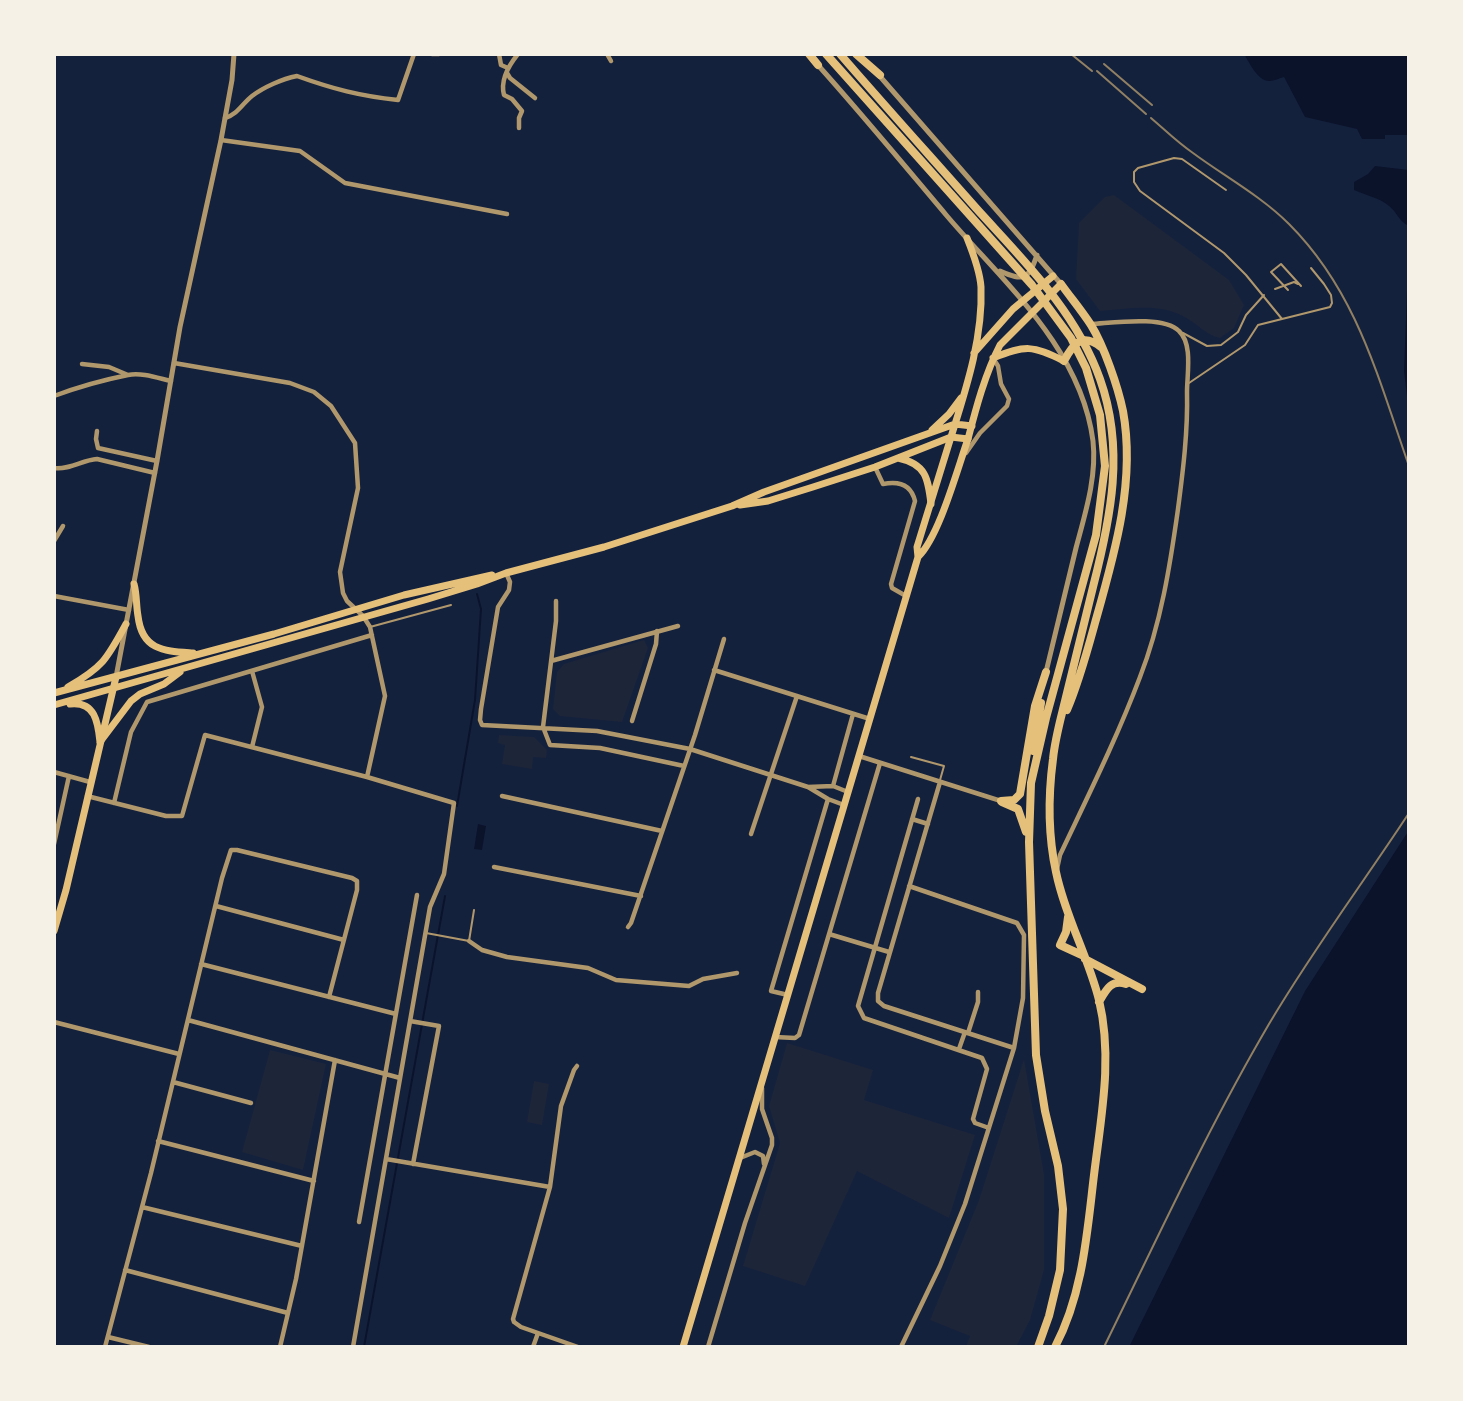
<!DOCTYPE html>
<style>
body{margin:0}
#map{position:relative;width:1463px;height:1401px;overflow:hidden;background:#14213d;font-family:"Source Serif 4",serif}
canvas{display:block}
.frame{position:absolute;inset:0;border:56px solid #f6f1e7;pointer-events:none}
</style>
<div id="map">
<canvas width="1463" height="1401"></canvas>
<div class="frame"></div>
</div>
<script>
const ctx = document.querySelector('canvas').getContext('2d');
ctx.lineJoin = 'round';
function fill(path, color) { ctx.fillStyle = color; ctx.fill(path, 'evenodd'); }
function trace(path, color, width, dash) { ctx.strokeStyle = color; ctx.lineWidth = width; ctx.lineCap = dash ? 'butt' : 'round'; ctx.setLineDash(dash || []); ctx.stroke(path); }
fill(new Path2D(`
 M1114,195L1229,280L1244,305L1234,328L1220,338C1206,335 1200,326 1188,319C1161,302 1130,309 1100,311L1076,279L1079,223L1105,197Z
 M644,640L648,648L622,722L560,716L553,709L557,672L564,664Z
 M499,735L534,737L547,750L546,758L533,757L532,769L502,764L505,745L498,743Z
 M787,1043L873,1070L864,1100L975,1135L949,1218L857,1171L805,1286L743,1266L780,1143L769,1106Z
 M270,1050L326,1064L303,1170L242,1152Z
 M1024,1059L1044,1174V1270L1030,1320L1016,1347H966L970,1336L930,1320L979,1200Z
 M534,1081L549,1084L542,1125L527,1122Z`), '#1d2539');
fill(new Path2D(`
 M1244,54H1409V135H1385V139H1362L1357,129L1305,117L1284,77C1280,78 1274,81 1270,81C1258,82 1249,62 1244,54Z
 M1375,166L1409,170V226C1399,222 1397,212 1389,206C1380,198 1365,195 1354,190V182L1368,174Z
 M1408,263H1409V414L1404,371Z
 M478,824L486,826L482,850L474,849Z
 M1409,830V1347H1129L1305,991Z`), '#0b132b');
trace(new Path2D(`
 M457,806L475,700L481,609L477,594
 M364,1347L445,896`), '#0b132b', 2);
trace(new Path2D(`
 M1226,190L1182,159L1174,158L1138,168L1134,172V182L1140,191L1224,253L1246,275L1282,319
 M1275,289L1294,282L1298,284
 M1288,290L1271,272L1281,264L1301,286
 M1183,333L1207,346L1221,345L1238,332L1246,315L1264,295
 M1189,383L1245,345L1258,325L1330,307L1332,303L1331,295L1324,284L1311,268
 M370,627L451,605
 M911,757L944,766L940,780
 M426,933L469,941L474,910`), '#b1986c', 2);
trace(new Path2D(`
 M432,54H439
 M499,54L501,65L508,68
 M518,54C509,65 500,80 504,95L512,99L522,111L519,118V128
 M607,54L611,61
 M507,73L510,78L535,98
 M225,118C238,114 242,104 252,96C264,87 282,79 297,76C333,89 360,96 398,100L414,54
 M221,140L300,151L345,183L507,214
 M174,363L290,383L314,392L331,406L355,443L358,488L340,572L343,593L347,601L363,616L370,627L385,696L367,777
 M82,364L109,367L128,375
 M54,396C78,387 103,380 128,375C141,372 158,378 171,381
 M97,431L96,439L98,448L157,461
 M966,453L980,433L1007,406L1009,399L1001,384L998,366L993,358
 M875,467L883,484C898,481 911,484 915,501L891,584L892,588L906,596
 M54,468C70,470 82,460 97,459L155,473
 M54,541L63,526
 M506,573L510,582L509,590L498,607L481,709L480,720L482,725L597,731L690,749L808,787L828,799L844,805
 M54,596L129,610
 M556,601V621L543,727L550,745L600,748L684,766
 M551,661L678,626
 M714,670L870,719
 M252,671L262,707L252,747
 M632,721L656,644L657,631
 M859,756L1001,801
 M54,772L90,782
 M940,782L878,993V1001L884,1006L1014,1048
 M833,786L853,714
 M808,787L833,786L848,792
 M87,796L166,816H182L205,735L367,777L454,803L444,874L430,907L353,1347
 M502,796L662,831
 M918,799L858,1006L864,1018L982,1058L987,1069L973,1119L975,1123L989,1128
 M114,803L131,732L147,702L372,635
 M912,819L928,824
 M751,834L797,696
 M54,844L69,776
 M494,867L641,896
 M1057,869L1060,855C1088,796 1117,738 1140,677C1161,623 1170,566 1178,509C1183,471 1188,431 1187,392C1187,374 1193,344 1179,331C1163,315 1112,323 1091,324
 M216,906L344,940
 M628,927L631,923L695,735L724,639
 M829,934L889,952
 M469,941L482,950L507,957L588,968L616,980L689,986L703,979L737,973
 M201,964L396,1014
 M788,995L771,991L828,799
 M188,1020L400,1078
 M410,1021L439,1026L413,1164
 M54,1022L179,1054
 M968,1033L978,1002V992
 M775,1037L795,1038L799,1035L880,763
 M959,1049L965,1032
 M577,1066L574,1070L561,1106L550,1187L513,1319L514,1322L521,1327L578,1347
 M173,1082L251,1103
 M158,1141L314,1181
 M740,1158L755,1152L763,1156L764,1164
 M386,1159L550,1187
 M142,1207L302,1246
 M359,1222L417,895
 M125,1270L288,1313
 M108,1337L149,1347
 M105,1347L151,1173L222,878L231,850H237L352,878L357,881V890L329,997
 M280,1347L296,1279L335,1060
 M533,1347L538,1333
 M708,1347L745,1223L772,1145V1138L762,1109V1088
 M901,1347L940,1266L965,1204L1014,1048L1023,998L1024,935L1017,923L909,886`), '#b1986c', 4.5);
trace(new Path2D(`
 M817,64C861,113 904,165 947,216C1004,283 1081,348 1093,441C1097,477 1085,514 1076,548C1066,590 1056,631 1046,672
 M877,73L1061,284
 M1000,271C1024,282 1029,279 1037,255
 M116,677L157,461L180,327L221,140L232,80L234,54`), '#b1986c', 5);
trace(new Path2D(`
 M918,557C939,537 957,470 968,439
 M54,931L66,890L116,677
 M683,1347L918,557L917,547L951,437`), '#e5c07b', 7);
trace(new Path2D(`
 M974,353L1013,309L1053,276
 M993,358C1026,345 1032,345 1064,361
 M932,430L949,414L961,398
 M951,437C966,389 983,338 981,287C980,271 973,253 967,238
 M898,458C926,464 928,478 931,504
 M740,505L768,501L813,487L875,467L951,437L968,439C976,408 985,374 1000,345L1061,284
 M134,584C137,595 136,605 138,616C142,651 165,651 193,653
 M68,687C103,667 107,659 126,624
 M54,693L274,634L404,595L492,575
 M70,704C95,701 98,722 100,742
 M54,705L428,599L477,584L506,573L604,547L732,506L764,492L955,424L972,426
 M100,742L131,701L140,694L164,684L180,672`), '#e5c07b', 7);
trace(new Path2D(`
 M809,54L818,65
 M826,54L1032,285L1071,338L1086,368L1100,415L1105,466L1096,535L1046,718L1031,783L1029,842L1036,1055L1045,1111L1058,1166L1063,1209L1060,1270L1049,1316L1038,1347
 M840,54C885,106 931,157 976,208C1023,260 1076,311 1100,379C1125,449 1111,517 1093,587C1084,624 1075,661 1066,697C1061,718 1055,738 1053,759C1048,797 1048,835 1056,872C1065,916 1088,956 1099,1000C1113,1058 1101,1117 1094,1175C1087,1233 1083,1294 1055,1347
 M856,54L880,75
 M1061,284C1071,298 1082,311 1091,325C1104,346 1118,387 1123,411C1136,482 1114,556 1095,623C1087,652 1079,682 1067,710
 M1064,361C1073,344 1082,332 1101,347
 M1033,751L1041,703
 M1001,801L1014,800L1020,794L1035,706L1046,672
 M1002,802L1018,809L1026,832
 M1068,917L1066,932L1060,945L1084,956
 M1085,959L1142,989
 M1099,1002C1106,990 1111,979 1126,984`), '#e5c07b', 8);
trace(new Path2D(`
 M1071,54L1092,71
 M1104,64L1152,105
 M1097,71L1146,114
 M1151,118C1165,130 1178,143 1193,153C1224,176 1261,196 1289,224C1357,292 1378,378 1409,466
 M1104,1347C1157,1239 1208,1128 1269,1024C1312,951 1363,883 1409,813`), '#918062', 2);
</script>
